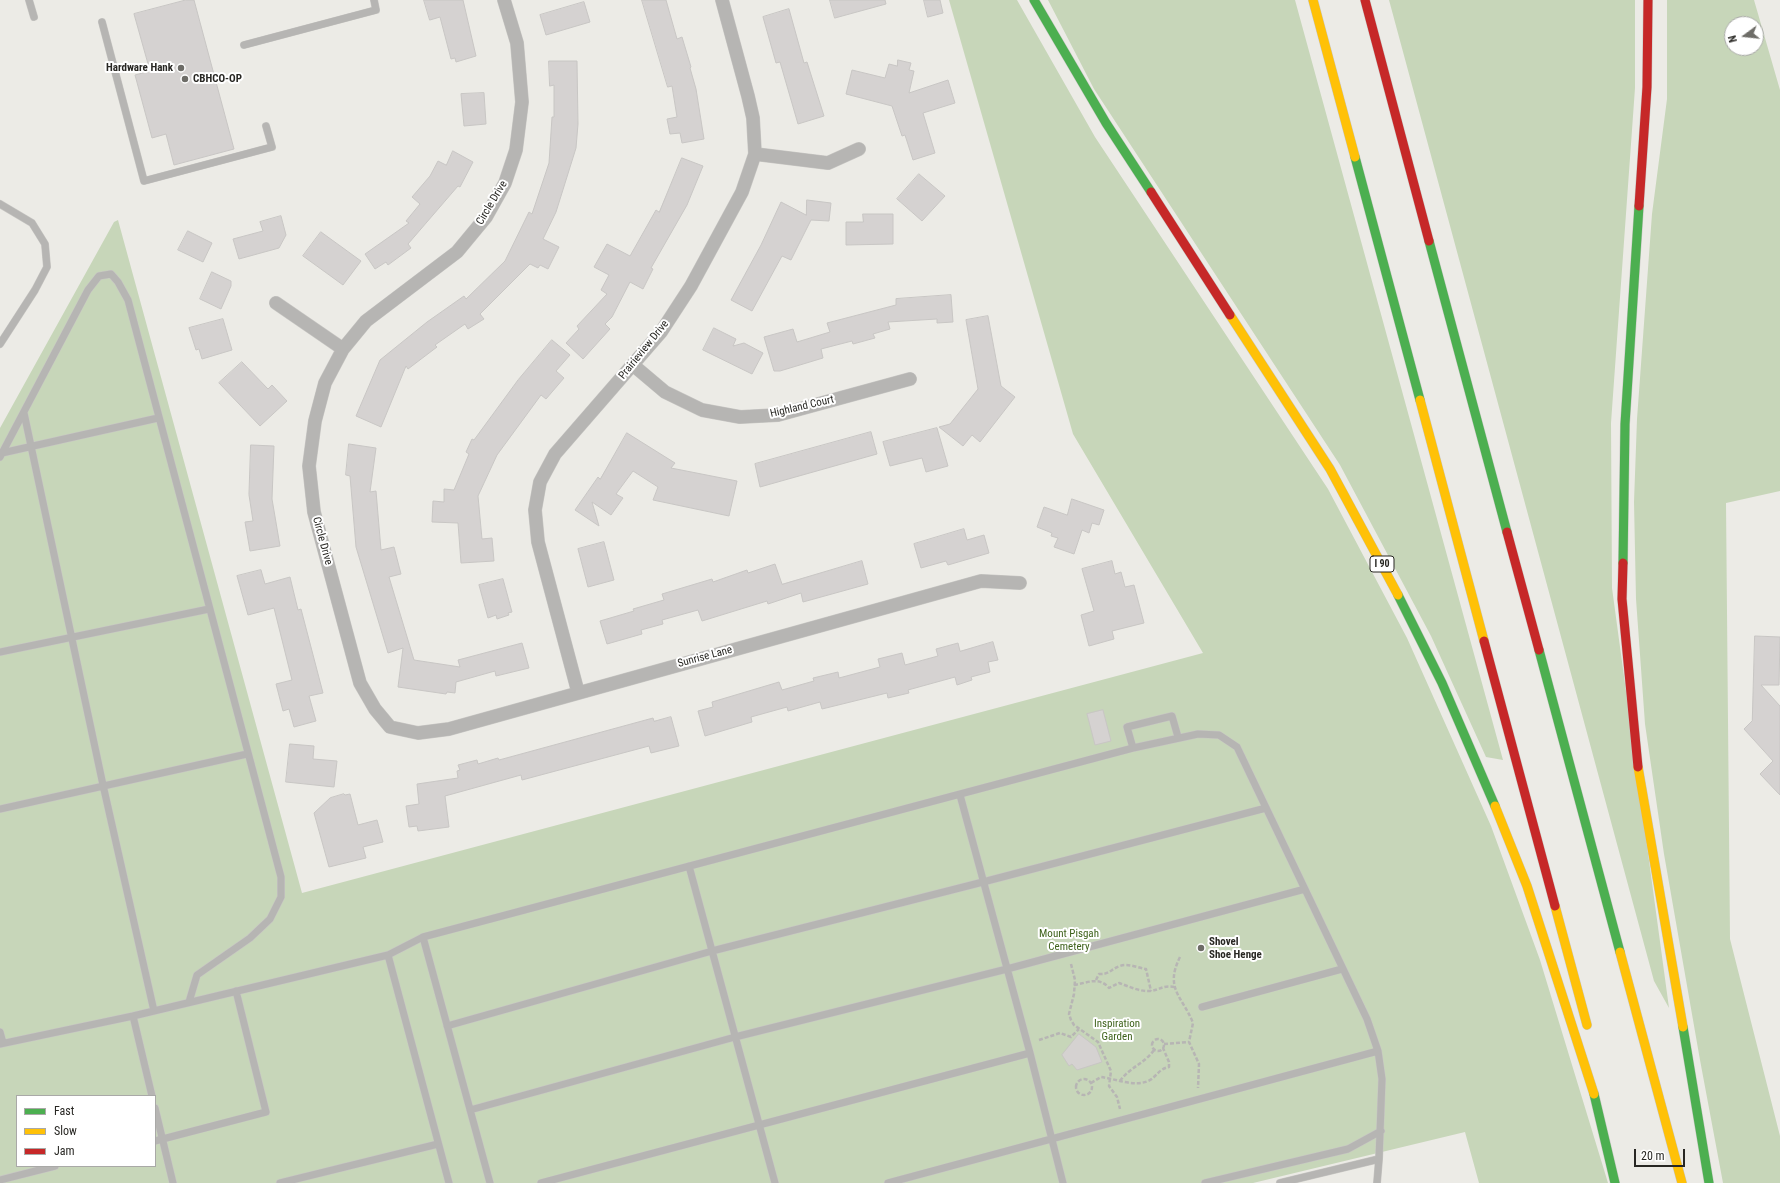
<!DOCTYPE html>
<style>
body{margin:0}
#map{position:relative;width:1780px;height:1183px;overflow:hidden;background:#ecebe6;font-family:"Roboto Condensed",sans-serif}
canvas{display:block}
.legend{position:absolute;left:16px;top:1095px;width:140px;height:72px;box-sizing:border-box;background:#fff;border:1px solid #a9a9a7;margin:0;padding:5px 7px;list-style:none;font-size:12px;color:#282723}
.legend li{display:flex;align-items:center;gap:8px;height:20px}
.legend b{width:20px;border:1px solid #a9a9a7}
.north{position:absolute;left:1724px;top:16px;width:40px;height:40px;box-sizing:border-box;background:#fff;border:1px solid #a9a9a7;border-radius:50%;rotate:255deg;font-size:11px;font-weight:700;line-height:16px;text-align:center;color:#282723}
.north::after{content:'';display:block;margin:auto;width:14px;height:18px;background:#6d6c67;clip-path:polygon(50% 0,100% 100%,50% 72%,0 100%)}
.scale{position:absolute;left:1634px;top:1149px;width:51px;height:18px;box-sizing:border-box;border:2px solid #282723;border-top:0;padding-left:5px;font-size:12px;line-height:14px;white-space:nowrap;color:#282723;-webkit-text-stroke:3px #fff;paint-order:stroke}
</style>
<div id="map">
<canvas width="1780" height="1183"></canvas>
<ul class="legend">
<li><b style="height:5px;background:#4caf50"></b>Fast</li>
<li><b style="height:5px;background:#ffc107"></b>Slow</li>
<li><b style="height:5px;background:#c62828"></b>Jam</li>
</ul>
<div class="north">N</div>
<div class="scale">20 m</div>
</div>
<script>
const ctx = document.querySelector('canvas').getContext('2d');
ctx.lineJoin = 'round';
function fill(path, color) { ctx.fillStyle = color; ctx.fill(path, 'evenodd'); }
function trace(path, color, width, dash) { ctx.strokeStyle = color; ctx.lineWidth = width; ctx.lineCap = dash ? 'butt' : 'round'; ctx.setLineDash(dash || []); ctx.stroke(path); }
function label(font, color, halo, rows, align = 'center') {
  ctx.font = font + ' "Roboto Condensed",sans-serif'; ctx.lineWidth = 4; ctx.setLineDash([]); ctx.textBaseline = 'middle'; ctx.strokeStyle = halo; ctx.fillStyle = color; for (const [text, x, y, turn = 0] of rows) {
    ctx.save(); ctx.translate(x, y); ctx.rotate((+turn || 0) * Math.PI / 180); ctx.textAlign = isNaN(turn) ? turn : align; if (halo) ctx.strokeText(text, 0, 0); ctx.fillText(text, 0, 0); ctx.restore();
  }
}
fill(new Path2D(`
 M949,0H1017L1095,137L1328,489L1407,638L1491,826L1540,960L1608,1183H1479L1465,1132L1253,1183H0V428L114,222L118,220L302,893L1203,653L1073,434ZM17,1096H155V1166H17Z
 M1048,0H1295L1503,760L1486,757L1431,636L1340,465L1094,89Z
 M1389,0H1635V88L1611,423L1612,588L1669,1008L1654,981Z
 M1667,0H1754L1780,90V491L1726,503L1730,939L1780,1136V1183H1723L1700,1060L1664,854L1645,724L1636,599L1634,502L1637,419L1652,214L1667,99ZM1732,24H1756V48H1732Z`), '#c7d6b9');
const building = new Path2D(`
 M186,0H194L234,149L174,165L166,134L152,138L135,75L150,71L134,14Z
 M424,0H463L476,56L456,62L455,58L451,59L440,17L430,20Z
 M642,0H666L677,39L682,37L691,67L690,68L696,89L704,139L682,143L680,133L670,134L667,119L677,117L672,86L668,87Z
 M830,0H885L886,4L835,18Z
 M924,0H940L943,13L928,17Z
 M584,2L590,22L546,35L540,15Z
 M789,9L804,63L807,62L824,116L798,124L780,62L776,63L763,17Z
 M898,60L911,63L909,70L914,71L909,93L948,80L955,103L923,113L935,153L913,160L905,135L902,136L892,106L846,94L852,70L885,78L889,64L897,66Z
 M549,61H577L578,124L576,148L556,212L543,239L559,247L548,269L540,265L538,268L530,264L480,314L484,319L468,329L465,324L435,345L437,347L408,369L406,366L381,427L356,416L380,360L427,322L464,296L466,299L505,261L529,212L532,214L549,163L552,117H554V85L550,86Z
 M484,93L486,124L464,126L461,94Z
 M453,151L473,162L460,187L458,186L408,244L411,248L388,265L386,262L375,269L365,254L409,223L406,221L420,204L412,197L430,176L438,161L446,165Z
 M682,158L703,166L687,205L651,268L653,269L643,289L630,282L612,317L605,324L610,329L583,359L566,343L579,329L577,326L607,294L601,290L609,275L594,267L607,244L630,256L656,210L659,212Z
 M919,174L945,196L922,221L897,199Z
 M807,200L831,203L829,221L811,220L791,260L782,256L752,311L731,300L761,245L781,202L806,215Z
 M863,214H893V244L846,245V222H863Z
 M281,216L286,235L279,248L239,259L233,239L263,231L260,222Z
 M188,231L212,243L203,262L178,250Z
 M321,232L361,261L343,285L303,256Z
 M212,272L231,281V286L221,309L200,299Z
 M951,295L953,322L937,323V319L888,322L890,329L873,334L875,338L853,344L852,341L821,349L823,358L780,371H774L764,337L793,329L797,342L830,332L827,323L896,305V299Z
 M988,316L1001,386L1015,397L980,442L972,435L963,446L939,427L950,424L978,389L966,320Z
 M223,319L232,350L202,359L199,349L196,350L189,328Z
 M714,328L736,339L733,346L744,343L763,353L752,374L703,350Z
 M552,340L570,355L556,371L564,378L546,399L541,395L497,455L478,496L482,539L492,538L494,561L461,563L458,523L432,522L433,501L444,502V489L454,490L469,454L466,452L472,439L474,440L518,380Z
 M242,362L268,389L272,385L287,401L260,426L219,383Z
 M937,428L948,466L926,472L922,458L890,466L883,442Z
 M871,432L877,454L760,487L755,464Z
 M627,433L675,463L671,468L737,481L729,516L653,500L658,487L633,471L616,494L623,498L611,515L592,502L599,526L575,510L598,477L600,479Z
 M349,444L376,448L370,492L376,491L381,550L394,547L401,574L389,577L414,660L460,667L458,660L522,643L529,668L496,676L495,671L456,682L455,693L447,692L446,694L398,687L403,648L388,653L356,547L350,476L346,475Z
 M251,445L274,446L272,499L280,546L250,551L245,522L253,521L249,495Z
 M1072,499L1104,510L1099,525L1092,523L1089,533L1082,530L1074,554L1054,547L1058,538L1051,536L1052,533L1037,527L1044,507L1067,515Z
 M964,529L967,540L984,535L989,553L948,565L946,561L921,568L914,544Z
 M604,542L614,580L588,587L578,549Z
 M862,561L868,584L803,602L801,593L768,604L767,601L702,621L698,610L662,620L663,624L641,630L642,634L607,644L600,621L634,611L633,609L664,600L662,594L712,579L713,582L747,570L748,573L775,564L782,584Z
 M1112,561L1115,574L1121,572L1125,587L1134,585L1144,623L1112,631L1114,639L1089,646L1081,615L1094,611L1082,569Z
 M261,570L265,584L290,577L298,610L301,609L323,693L309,696L316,721L294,727L289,709L283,711L276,684L292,680L274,608L248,615L237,576Z
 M503,579L512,612L508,613L509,615L497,619L496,615L488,618L479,585Z
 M1755,636L1780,637L1779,685H1761L1780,706V795L1760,774L1773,761L1744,729L1752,721Z
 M993,642L998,660L988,662L990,672L971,677L972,680L957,685L955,677L908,690L909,693L888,698L887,693L822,709L820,702L788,711L787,707L751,717L752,722L705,736L698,711L713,707L712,702L779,682L782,690L814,681L813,678L838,672L839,678L880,667L878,659L902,653L905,665L938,656L936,649L958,643L960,651Z
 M1103,710L1111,741L1095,745L1087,714Z
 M671,717L679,746L651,753L649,746L522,780L521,775L445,796L449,827L418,831L417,826L409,827L406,806L419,804L417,784L458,778L457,771L460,770L458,765L477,760L478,764L498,758L499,760L653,718L654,721Z
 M290,744L314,746L313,759L337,761L334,787L286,782Z
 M344,794L345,795L350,794L358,825L377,820L383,842L363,847L366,858L329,867L314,813L330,798Z
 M1079,1034L1096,1047L1102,1062L1077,1070L1072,1064L1069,1066L1062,1055Z`);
fill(building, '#d5d2d1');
trace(building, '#c8c6c4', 1);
const lane = new Path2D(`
 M29,0L34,17
 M102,22L144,181L272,147L266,126
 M244,45L376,10L374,0
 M0,204L32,223L45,244L47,267L35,290L0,344
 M24,413L103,785L154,1011
 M2,453L158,418
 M0,457L88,290L99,276L111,274L118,282L128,300L281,877V897L270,919L250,938L197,975L189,1002
 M0,652L209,609
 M1133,748L1127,727L1172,716L1178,737
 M960,795L1030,1053L1063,1183
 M0,809L247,754
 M689,866L775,1183
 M423,937L490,1183
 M388,955L449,1183
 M1202,1007L1342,969
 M133,1016L152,1096
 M447,1026L712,951L983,882L1266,808
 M0,1032L3,1043
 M0,1044L133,1016L388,955L423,937L1133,748L1198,734L1219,735L1237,747L1367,1019L1378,1051L1382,1079L1379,1159
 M155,1108L173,1183
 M470,1110L735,1037L1007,969L1305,889
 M155,1141L266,1112L236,991
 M0,1180L55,1166
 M280,1183L438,1144
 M541,1183L1030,1053
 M888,1183L1378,1051
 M1205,1183L1348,1149L1381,1131
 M1280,1183L1379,1159L1377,1183`);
const street = new Path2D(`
 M504,0L517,43L522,102L516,150L505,183L486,217L457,252L366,321L343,349L325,383L315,421L309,466L314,512L360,683L375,709L390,727L418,733L449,729L981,581L1020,583
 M755,154L828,163L859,149
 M276,303L343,349
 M633,365L665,392L702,410L740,417L778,415L910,379
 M578,692L538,542L535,510L540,482L555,454L661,332L691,286L742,192L755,154L753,118L748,96L722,0`);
const fast = new Path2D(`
 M1034,0L1106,123L1151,192
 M1355,157L1420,400
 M1429,241L1507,532
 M1623,563L1625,424L1639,206
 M1398,595L1442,683L1495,806
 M1539,650L1620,952
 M1683,1027L1709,1183
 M1594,1094L1615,1183`);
const slow = new Path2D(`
 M1313,0L1355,157
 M1230,315L1330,469L1398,595
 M1420,400L1484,641
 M1638,767L1683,1027
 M1495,806L1527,886L1594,1094
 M1555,906L1587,1025
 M1620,952L1682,1183`);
const jam = new Path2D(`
 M1365,0L1429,241
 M1151,192L1230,315
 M1639,206L1647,87L1648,0
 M1507,532L1539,650
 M1623,563L1622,599L1638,767
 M1484,641L1555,906`);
trace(lane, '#c8c7c4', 8);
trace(street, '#c8c7c4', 14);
trace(fast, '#c8c7c4', 10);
trace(slow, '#c8c7c4', 10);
trace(jam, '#c8c7c4', 10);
trace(new Path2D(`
 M1180,957C1164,989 1183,997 1193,1023L1189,1042L1199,1064L1198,1088
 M1071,964L1075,980L1074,994L1069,1014L1071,1020L1074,1025L1098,1042L1111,1071L1109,1086L1117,1097L1120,1109
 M1096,980L1099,974C1109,975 1111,969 1120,966C1128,963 1138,968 1146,969L1151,991
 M1074,985C1087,983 1099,976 1109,988L1119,983C1128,986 1140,992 1150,991C1160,990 1162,985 1174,987
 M1152 1045a6 6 0 1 1 12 0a6 6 0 1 1-12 0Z
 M1039,1040L1060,1033L1071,1037L1079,1029
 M1164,1044L1189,1042
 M1076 1087a8 8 0 1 1 16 0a8 8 0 1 1-16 0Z
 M1120,1081C1130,1067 1144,1064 1154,1050
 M1091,1083L1101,1077C1116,1079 1134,1087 1148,1081C1157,1077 1158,1069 1169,1067V1062L1163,1048`), '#b7b5b4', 2.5, [4, 2]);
trace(lane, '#b6b5b3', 7);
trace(street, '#b6b5b3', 13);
trace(fast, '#4caf50', 9);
trace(slow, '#ffc107', 9);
trace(jam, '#c62828', 9);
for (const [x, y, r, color] of [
 [181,68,4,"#6d6c67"],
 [185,79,4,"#6d6c67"],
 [1201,948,4,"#6d6c67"]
]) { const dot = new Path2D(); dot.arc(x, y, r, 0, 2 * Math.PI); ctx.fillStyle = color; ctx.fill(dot); trace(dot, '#fff', 1.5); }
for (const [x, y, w] of [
 [1382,564,24]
]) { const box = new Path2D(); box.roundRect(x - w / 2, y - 8, w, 16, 3); ctx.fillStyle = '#fff'; ctx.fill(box); trace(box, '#282723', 1); }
label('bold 10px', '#282723', null, [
 ["I 90",1382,564]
]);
label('bold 11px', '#282723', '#fff', [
 ["Hardware Hank",173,68,"right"],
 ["CBHCO-OP",193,79],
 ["Shovel",1209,942],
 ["Shoe Henge",1209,955]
], 'left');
label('11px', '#282723', '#fff', [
 ["Circle Drive",492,203,-59],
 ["Prairieview Drive",644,350,-51],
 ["Highland Court",802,407,-13],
 ["Circle Drive",322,541,75],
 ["Sunrise Lane",705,657,-15]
]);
label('11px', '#3e621b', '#fff', [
 ["Mount Pisgah",1069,934],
 ["Cemetery",1069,947],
 ["Inspiration",1117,1024],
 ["Garden",1117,1037]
]);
</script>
